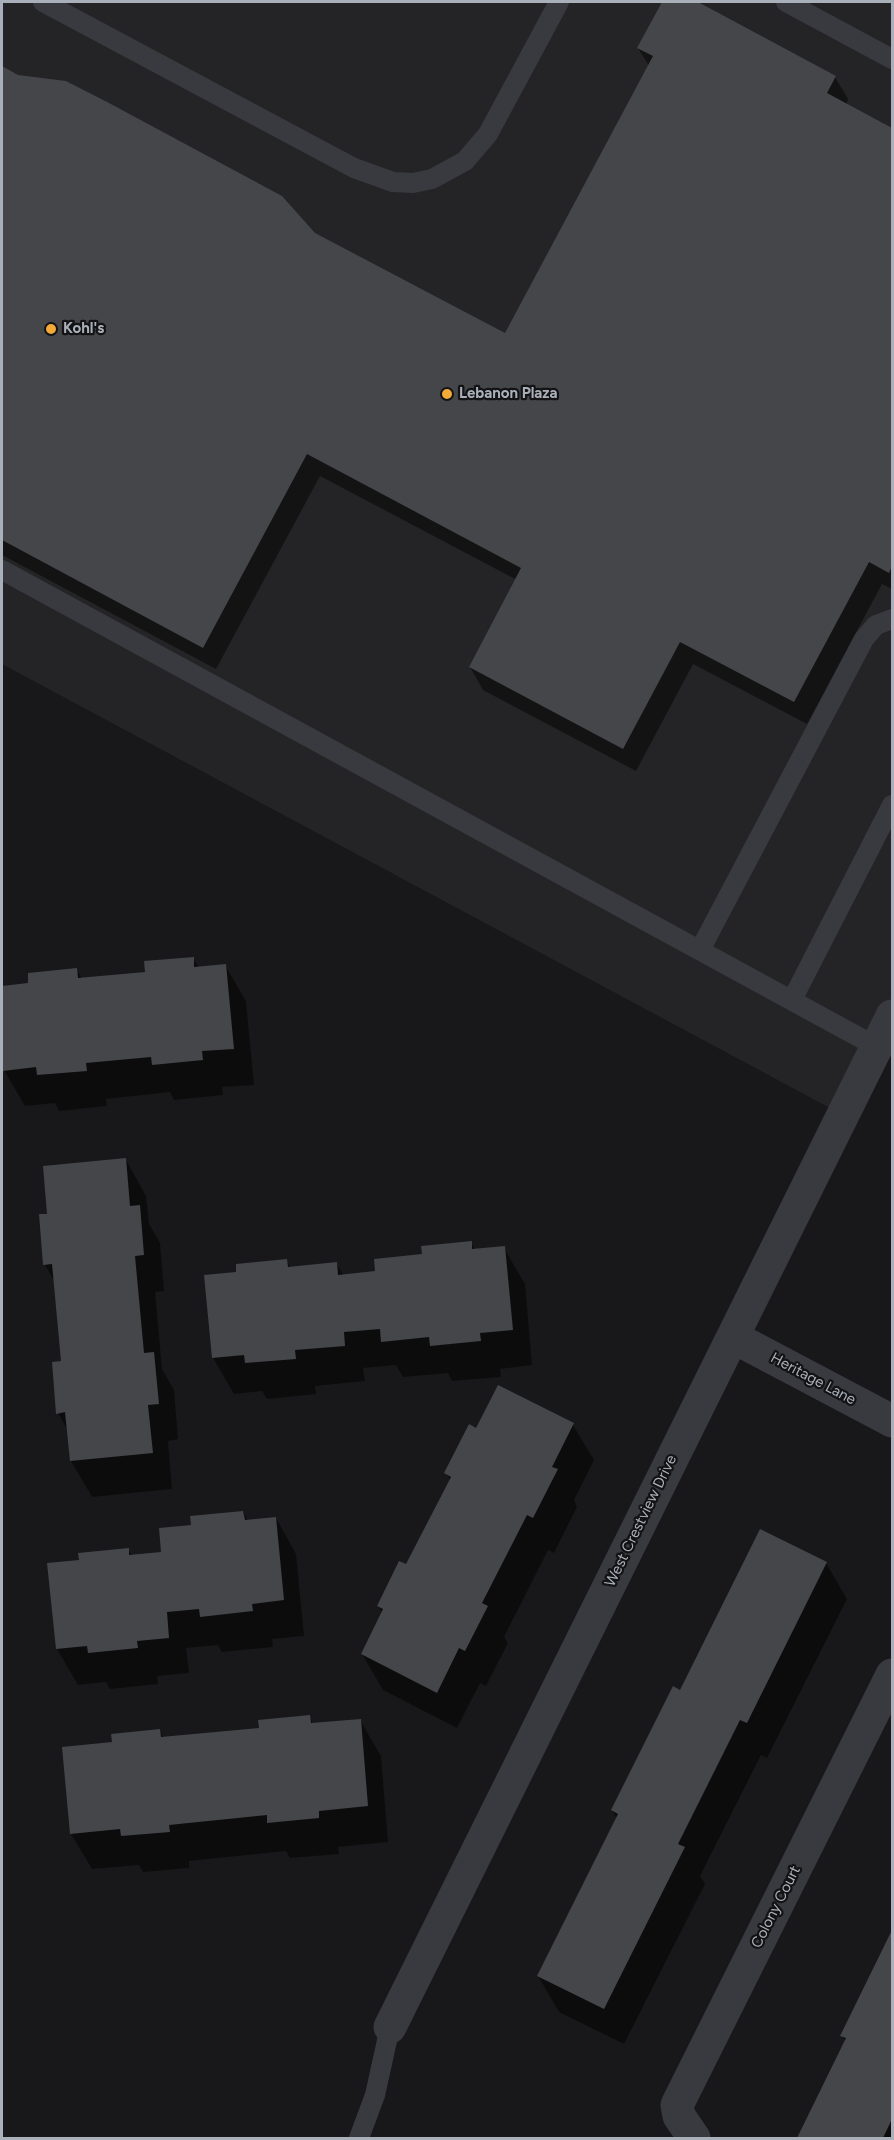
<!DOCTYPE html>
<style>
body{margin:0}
#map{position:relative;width:894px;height:2140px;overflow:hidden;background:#18181a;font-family:Figtree,sans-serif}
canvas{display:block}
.frame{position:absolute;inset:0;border:3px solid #aab0ba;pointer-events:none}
</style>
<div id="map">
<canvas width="894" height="2140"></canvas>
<div class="frame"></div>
</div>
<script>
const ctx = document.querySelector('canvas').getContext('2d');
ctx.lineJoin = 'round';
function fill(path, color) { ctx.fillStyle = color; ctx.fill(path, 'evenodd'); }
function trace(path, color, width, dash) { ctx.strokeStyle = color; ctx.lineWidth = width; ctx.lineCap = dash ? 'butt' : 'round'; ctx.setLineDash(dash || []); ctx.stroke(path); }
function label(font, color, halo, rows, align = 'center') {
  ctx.font = font + ' Figtree,sans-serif'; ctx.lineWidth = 4.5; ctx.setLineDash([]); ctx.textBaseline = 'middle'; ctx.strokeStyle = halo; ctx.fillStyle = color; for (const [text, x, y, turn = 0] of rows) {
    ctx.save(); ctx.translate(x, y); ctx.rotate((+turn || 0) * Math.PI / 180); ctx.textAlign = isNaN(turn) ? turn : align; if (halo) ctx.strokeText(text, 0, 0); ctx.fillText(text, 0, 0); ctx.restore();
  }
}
fill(new Path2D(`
 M2,2H892V1016L843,1115L2,664Z`), '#242427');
fill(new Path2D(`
 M663,2H694L835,77L848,99L846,105L892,130V589L882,584L807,724L693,664L636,771L483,690L470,667L517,580L320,476L216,669L2,555V67L505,335L649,66L638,48Z
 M193,958L199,968L225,965L246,1001L254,1085L222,1087L223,1095L174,1100L170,1092L106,1099L107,1106L59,1111L55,1103L25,1106L4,1070L2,987L30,984L76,969L82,979L147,973Z
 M126,1160L146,1196L149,1224L160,1243L164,1291L155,1292L162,1369L174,1390L178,1439L168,1441L172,1489L92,1497L71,1461L68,1431L58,1413L62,1362L55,1282L45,1265L49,1215Z
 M471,1243L475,1250L504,1248L525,1284L532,1365L500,1369L501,1377L452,1381L448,1373L403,1377L396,1365L363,1368L365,1381L315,1386L316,1394L267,1399L262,1391L234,1394L213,1358L238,1273L286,1261L291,1268L337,1264L344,1276L376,1273L424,1256Z
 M573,1425L594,1460L574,1500L577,1507L554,1553L548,1550L504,1637L508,1643L486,1686L480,1683L457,1728L383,1690L362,1654L383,1614L378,1606L406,1566L451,1481L446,1473L477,1430Z
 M243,1512L248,1521L276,1518L296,1554L304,1636L272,1639L273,1647L222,1652L218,1645L186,1648L189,1673L157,1676L158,1684L110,1689L106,1682L78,1685L57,1649L80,1561L128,1549L132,1556L163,1553L193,1527Z
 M826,1563L847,1599L767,1758L761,1755L700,1876L705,1884L624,2044L559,2012L538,1976L617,1819L612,1810L680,1692Z
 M309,1716L314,1725L360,1720L381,1756L388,1842L338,1847L339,1854L290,1858L286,1851L189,1861V1868L143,1872L139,1865L92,1869L71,1834L114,1743L159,1730L164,1738L261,1730Z
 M892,1933V2138H799L846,2042L842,2036Z`), '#0007');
fill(new Path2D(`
 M662,2H698L836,76L827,93L892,128V566L889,573L869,562L794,702L680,642L623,749L469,667L521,568L307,454L203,648L2,540V66L18,75L66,81L109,103L282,196L315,233L505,333L653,56L637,48Z
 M194,957V967L226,964L234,1049L202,1051L203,1060L152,1065L151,1057L86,1063L87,1071L37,1075L36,1067L3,1071L2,986L28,983V973L77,968L78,978L145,972L144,961Z
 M126,1158L130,1206L140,1205L144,1255L135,1256L144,1353L154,1352L159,1404L148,1405L153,1453L70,1461L65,1412L56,1414L52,1362L61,1361L52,1264L43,1265L39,1214H47L43,1166Z
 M472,1241V1249L505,1246L513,1330L480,1333L481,1341L430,1346L429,1337L381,1342L380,1329L344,1332L345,1346L295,1350L296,1359L245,1363L244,1355L212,1358L204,1275L236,1272V1264L287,1259L288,1267L337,1262L338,1275L375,1271L374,1259L422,1254L421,1246Z
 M498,1385L574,1423L552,1467L558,1469L533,1518L527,1515L482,1603L488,1606L465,1651L459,1648L437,1693L361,1654L383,1609L377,1606L399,1561L406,1564L451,1477L444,1473L469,1424L476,1428Z
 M243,1511L245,1520L276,1517L284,1600L252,1604L253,1611L200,1617L199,1609L167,1612L169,1638L137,1641L138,1648L88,1653L87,1646L56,1649L47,1563L79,1560L78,1553L129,1548V1555L161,1552L159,1528L191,1525L190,1516Z
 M760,1529L827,1562L747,1723L740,1720L678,1844L685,1847L604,2009L537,1976L618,1814L611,1810L673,1686L680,1690Z
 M310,1715L311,1723L361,1719L368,1806L319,1811V1818L267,1823V1815L169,1825L170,1832L121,1836L120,1829L70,1834L62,1747L112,1742L111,1734L160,1729L161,1737L259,1728L258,1720Z
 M892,1930V2119L883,2138H797L846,2038L840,2036Z`), '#44464a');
trace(new Path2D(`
 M43,2L354,168L393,182L413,183L432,179L465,161L488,134L559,2
 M786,2L892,59
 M2,570L877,1047
 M700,950L864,639L876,625L892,619
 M792,1000L892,805
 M359,2138L375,2095L390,2027`), '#393a3f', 20);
trace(new Path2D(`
 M733,1337L892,1421
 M390,2027L892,1016
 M694,2138L679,2116L677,2105L892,1675`), '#393a3f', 33);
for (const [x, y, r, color] of [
 [51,329,6,"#f4aa36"],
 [447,394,6,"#f4aa36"]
]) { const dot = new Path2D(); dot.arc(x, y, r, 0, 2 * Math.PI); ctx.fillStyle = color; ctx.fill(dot); trace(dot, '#131315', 2); }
label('bold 15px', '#aab0ba', '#131315', [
 ["Kohl's",63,329],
 ["Lebanon Plaza",459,394]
], 'left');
label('15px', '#aab0ba', '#131315', [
 ["Heritage Lane",813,1379,28],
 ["West Crestview Drive",641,1521,-64],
 ["Colony Court",776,1907,-63]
]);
</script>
